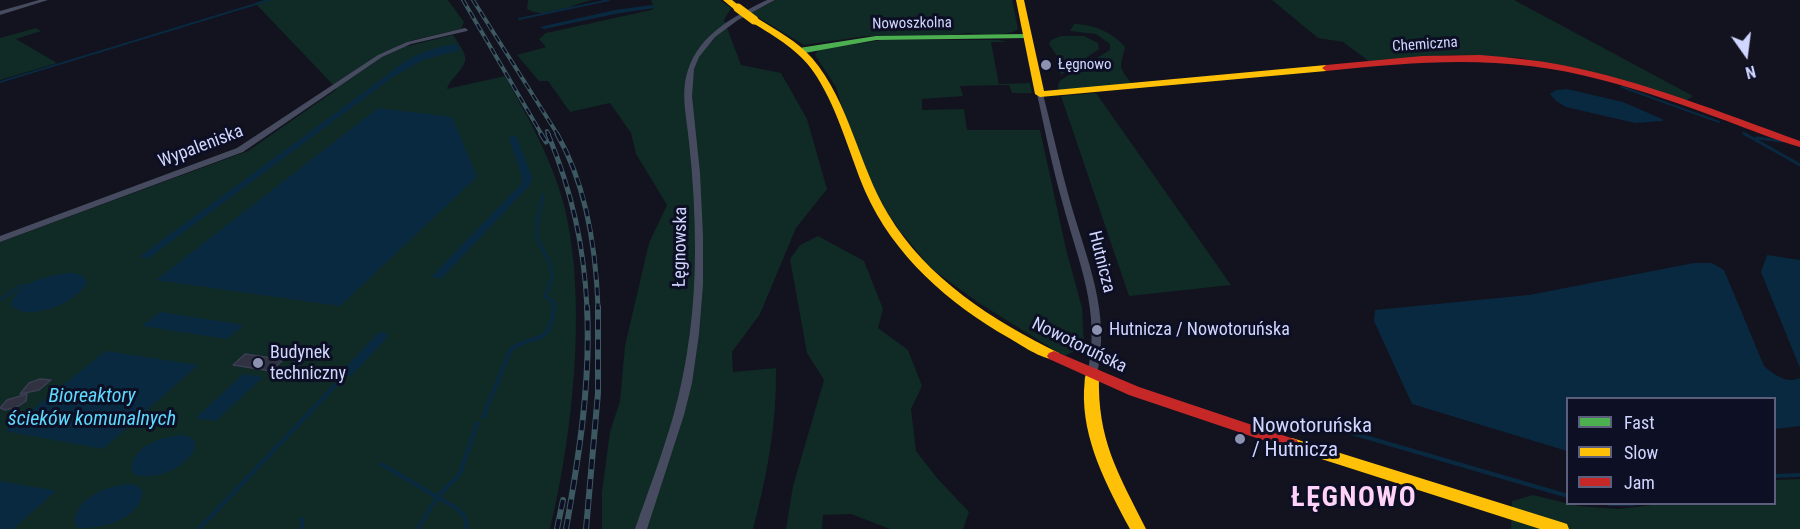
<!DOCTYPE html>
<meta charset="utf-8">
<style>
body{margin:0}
#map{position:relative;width:1800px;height:529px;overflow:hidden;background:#12131f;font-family:"Roboto Condensed",sans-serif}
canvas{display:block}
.legend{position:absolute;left:1566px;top:397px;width:210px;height:108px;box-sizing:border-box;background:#0d0f24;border:2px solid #5b5f7c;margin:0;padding:8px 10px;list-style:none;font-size:18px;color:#d0d6ff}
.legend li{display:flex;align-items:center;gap:12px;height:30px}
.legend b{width:30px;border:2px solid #5b5f7c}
.north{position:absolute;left:1716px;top:24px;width:60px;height:60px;-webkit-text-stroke:4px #0d0f24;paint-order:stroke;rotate:166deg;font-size:16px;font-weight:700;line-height:24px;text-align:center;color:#d0d6ff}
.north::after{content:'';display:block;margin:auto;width:21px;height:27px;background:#d0d6ff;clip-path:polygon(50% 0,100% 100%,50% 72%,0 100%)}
</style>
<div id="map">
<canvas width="1800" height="529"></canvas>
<ul class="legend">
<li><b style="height:8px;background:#4caf50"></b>Fast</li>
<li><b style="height:8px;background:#ffc107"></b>Slow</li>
<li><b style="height:8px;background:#c62828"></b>Jam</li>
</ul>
<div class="north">N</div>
</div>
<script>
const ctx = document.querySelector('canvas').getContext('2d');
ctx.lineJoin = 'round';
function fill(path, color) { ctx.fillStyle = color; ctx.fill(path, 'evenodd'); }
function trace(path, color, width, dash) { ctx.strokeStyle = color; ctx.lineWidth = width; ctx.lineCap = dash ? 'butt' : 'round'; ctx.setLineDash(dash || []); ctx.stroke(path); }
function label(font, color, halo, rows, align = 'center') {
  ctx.font = font + ' "Roboto Condensed",sans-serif'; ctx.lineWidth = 6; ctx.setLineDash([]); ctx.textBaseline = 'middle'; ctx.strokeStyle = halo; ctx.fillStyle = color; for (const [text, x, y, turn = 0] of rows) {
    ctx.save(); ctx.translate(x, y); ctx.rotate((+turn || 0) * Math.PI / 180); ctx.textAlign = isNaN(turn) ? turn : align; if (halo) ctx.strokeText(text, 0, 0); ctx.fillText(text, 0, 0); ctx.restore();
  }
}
fill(new Path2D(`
 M264,0H448L464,22L461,29L409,41L398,46L404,47L453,35C457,41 463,49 465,56C468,67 450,78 447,89L505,76C529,119 553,161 565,209C587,303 573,435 550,529H0V242L248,151L337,89L255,3Z
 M528,0H592C571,4 549,21 527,9Z
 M651,0H720L731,8L724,20L741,65L781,73L807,119L827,189L796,228L760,314L732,352L733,372L776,368C777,423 767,476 753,529H602V492L610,432L620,401L625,346L649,243L667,205L636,154L631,133L610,103L570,112L548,81H539L517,55L546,47L539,39L546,33L651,10L654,8Z
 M776,0H1012L1018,29L1013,32L997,35L968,33L943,36H866L804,45L751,13Z
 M1272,0H1514L1693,96L1684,102L1522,58L1449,55L1370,62L1343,42L1318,38Z
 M1074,24C1093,24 1114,33 1125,47C1120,69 1117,65 1133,85L1059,91L1058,84L1061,80L1110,50V44L1096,34L1070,31Z
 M36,28L41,31L16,39L57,63L0,80V38Z
 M1061,36H1084L1098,43L1099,49L1061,75L1057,56L1049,44L1051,40Z
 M882,40H998L1008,42H991L999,84L1030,83L1032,93H1012L1009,85L960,86L963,96L922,99V110L964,109L967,130H1040L1066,249L1082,308L1084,347L1064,356L979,303L932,269L900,231L879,201L845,117L836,87L815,55L818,50Z
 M1096,93L1231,285L1129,296L1061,96Z
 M818,236L864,261L883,309L878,328L908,350L922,386L911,409L916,451L937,478L969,512L963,529H890L851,514L823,515L822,529H786L793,486L824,380L807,353L790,259L800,245Z
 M1800,479V529H1511L1512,501L1533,495L1578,506L1618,509L1661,504H1774L1775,480Z`), '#102a25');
fill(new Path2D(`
 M457,44L460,50L423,60L393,77L149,258L139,257L386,76C405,58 430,47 457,44Z
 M1567,89L1623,102L1662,119L1663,121L1635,123L1566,107L1556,101L1550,94L1556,90Z
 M378,108L452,117L477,177L340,306L156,280Z
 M1767,255L1800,260V368L1761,272Z
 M1694,263H1712L1724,270L1764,366C1774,375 1787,384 1800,378V426L1775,429L1774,398H1568L1567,451L1412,404L1374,321L1375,310L1529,295Z
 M72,273L82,275L87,282C79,302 27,324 11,305C15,282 53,274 72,273Z
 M160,312L244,325L227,339L142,326Z
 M106,351L198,365L103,449L5,431Z
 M243,374L263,377L216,421L196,418Z
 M181,435L190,437L195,442V449C183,469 158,480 135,475L131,470C132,446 161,437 181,435Z
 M0,481L56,491L13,529H0Z
 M129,484L138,486L143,491C141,519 102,529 78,528L74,522C77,497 107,486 129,484Z`), '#092940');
trace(new Path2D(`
 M519,19L609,0
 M0,82L269,0
 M1622,87L1719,122
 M1743,133L1747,135`), '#092940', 2);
trace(new Path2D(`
 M1745,134L1800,165
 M1757,138L1783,141
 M543,196C541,207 535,223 537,234C542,259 562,264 545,296L554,303L553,308
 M0,300L22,285L27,286`), '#092940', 3);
trace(new Path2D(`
 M483,417L511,349C538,331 549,349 554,307
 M1307,420L1568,496
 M381,464L456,508L465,517L467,529
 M1774,476L1800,475
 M1609,504H1634
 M302,519V529
 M199,529L347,373
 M418,529L437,497L460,474L477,423`), '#092940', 4);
fill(new Path2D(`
 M652,5L654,6V8L615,14L544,29L540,27L615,10Z
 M513,135L517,138L532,177L530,185L442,278H434L433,276L434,274L521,184L522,177L509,138Z
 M382,332L386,333L388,336L386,339L351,376H343L341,373L343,370L378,333Z`), '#092940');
const building = new Path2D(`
 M245,354L265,357L283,360L271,371L233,365Z
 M40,379L51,380L39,390L20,394L29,383Z
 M27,394L26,401L17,407L5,410L0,408L7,400Z`);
fill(building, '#303141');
trace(building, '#3c3e53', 1.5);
fill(new Path2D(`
 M39,0H48L0,15V11Z
 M767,0H775L738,20L715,37L699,57L694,69L692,96L700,173L703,236V285L699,334L692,383L684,415L647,529H635C648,492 662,455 673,417C688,364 695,306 695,251C695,214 693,178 689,142C687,118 680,93 688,70C699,34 736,15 767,0Z
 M465,28L468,30L467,31L411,44L382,57L243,152L0,242V236L237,148L378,55L407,42Z
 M1040,92L1043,94C1052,130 1060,165 1070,201C1087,261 1111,311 1097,375L1096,378H1088L1087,375C1102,311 1078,262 1062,201C1052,166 1045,130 1037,94Z`), '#474b60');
fill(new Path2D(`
 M1026,34L1030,36L1029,38L876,40L799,54L795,51L799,48L876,36Z`), '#4caf50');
fill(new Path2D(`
 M723,0H732L742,8L735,10Z
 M1016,0H1024L1044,91L1326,65L1330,68L1326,71L1040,97L1035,94Z
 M751,18H757C776,30 797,41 812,58C850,103 858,164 888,214C927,279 992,320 1059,353L1061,356L1059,359C1047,363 1021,345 1009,338C949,304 893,255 865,191C849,153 839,112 817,77C801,51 776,37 751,22Z
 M1092,370L1097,372L1099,375C1097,440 1118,473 1146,529H1130C1107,486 1082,440 1084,390C1085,383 1084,377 1087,372Z
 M1292,438L1561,522L1567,524L1569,529H1540L1287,448L1285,444L1287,440Z`), '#ffc107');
fill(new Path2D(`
 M1480,55C1508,57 1535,60 1562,65C1644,81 1722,113 1800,141V147C1775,140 1751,130 1727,121C1686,106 1644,91 1602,80C1506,54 1423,61 1326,71L1322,68L1326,65L1422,56Z
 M1054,351L1139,387L1297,440L1299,444L1297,448L1292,450L1129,395L1049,359L1047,356L1049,353Z`), '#c62828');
const railFar2 = new Path2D(`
 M463,0L542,135
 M473,0L558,135
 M547,131L549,135`);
const railFar1 = new Path2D(`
 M541,134L546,142
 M548,134C572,192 584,245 587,308
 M557,134C587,186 596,249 598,308`);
const rail = new Path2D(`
 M557,529L563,500
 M566,529C579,456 591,381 587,307
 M586,529L598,393V307`);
trace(railFar2, '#3c5961', 4);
trace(railFar1, '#3c5961', 5);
trace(rail, '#3c5961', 6);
trace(railFar2, '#0d0f24', 2, [7]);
trace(railFar1, '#0d0f24', 3, [8]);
trace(rail, '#0d0f24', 4, [10]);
trace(new Path2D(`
 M738,8L754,20`), '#ffc107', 9);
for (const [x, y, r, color] of [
 [1046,65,6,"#8e92b1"],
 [1097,330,6,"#8e92b1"],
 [258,363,6,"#8e92b1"],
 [1240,439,6,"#8e92b1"]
]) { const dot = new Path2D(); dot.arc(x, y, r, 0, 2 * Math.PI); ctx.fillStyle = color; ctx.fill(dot); trace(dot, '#0d0f24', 2); }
label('15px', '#d0d6ff', '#0d0f24', [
 ["Nowoszkolna",912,24,-1],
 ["Chemiczna",1425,45,-4]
]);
label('15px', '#d0d6ff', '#0d0f24', [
 ["Łęgnowo",1058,65]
], 'left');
label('18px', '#d0d6ff', '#0d0f24', [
 ["Wypaleniska",201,147,-21],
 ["Łęgnowska",681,247,-89],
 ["Hutnicza",1101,262,76],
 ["Nowotoruńska",1079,346,26]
]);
label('18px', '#d0d6ff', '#0d0f24', [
 ["Hutnicza / Nowotoruńska",1109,330],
 ["Budynek",270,353],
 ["techniczny",270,374]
], 'left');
label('italic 20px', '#5ed9ff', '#0d0f24', [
 ["Bioreaktory",92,397],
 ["ścieków komunalnych",92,420]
]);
label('21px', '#d0d6ff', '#0d0f24', [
 ["Nowotoruńska",1252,427],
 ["/ Hutnicza",1252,451]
], 'left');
ctx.letterSpacing = '1.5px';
label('bold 28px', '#ffd2f9', '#0d0f24', [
 ["ŁĘGNOWO",1354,499]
]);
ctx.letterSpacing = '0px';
</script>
